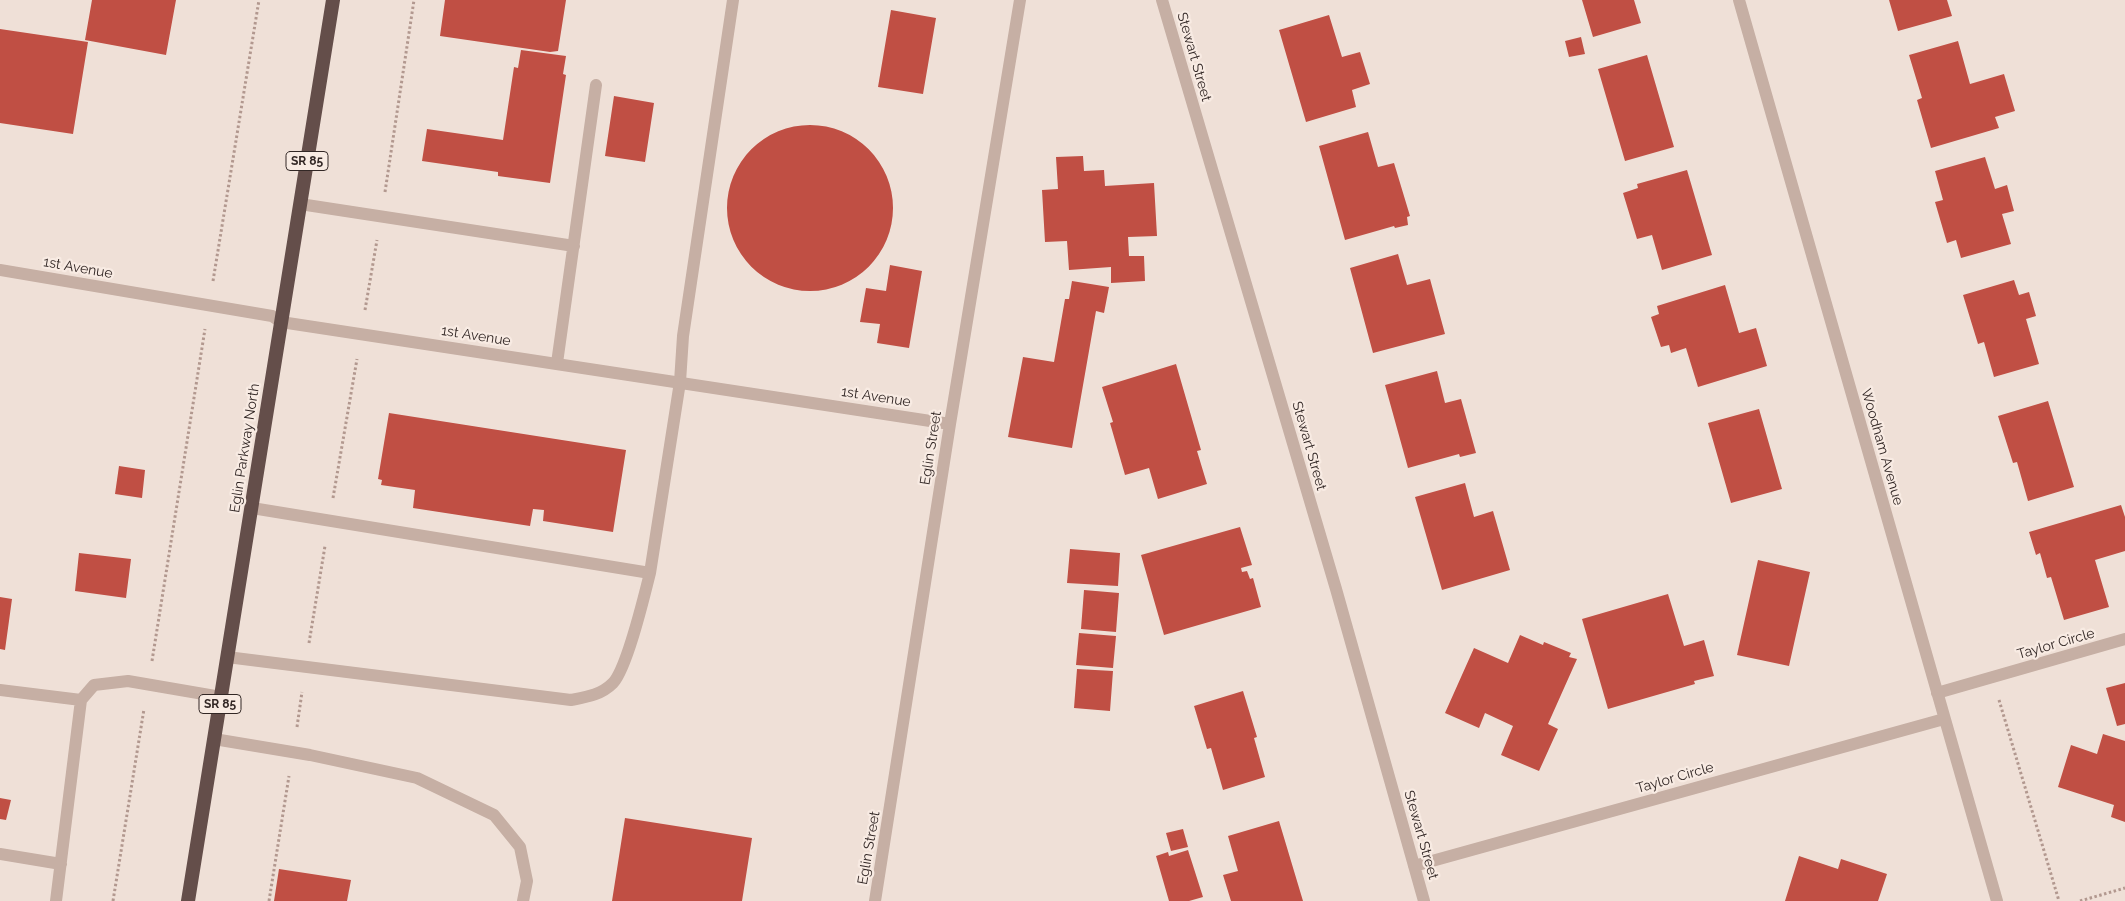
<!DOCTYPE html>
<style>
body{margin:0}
canvas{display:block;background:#efe0d7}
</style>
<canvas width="2125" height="901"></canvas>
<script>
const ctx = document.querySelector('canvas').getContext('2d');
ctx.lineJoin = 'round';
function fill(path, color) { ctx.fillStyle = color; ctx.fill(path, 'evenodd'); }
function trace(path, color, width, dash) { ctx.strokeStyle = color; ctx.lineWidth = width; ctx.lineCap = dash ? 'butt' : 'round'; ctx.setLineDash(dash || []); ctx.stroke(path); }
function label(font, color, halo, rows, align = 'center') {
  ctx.font = font + ' Raleway,sans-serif'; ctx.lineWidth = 4.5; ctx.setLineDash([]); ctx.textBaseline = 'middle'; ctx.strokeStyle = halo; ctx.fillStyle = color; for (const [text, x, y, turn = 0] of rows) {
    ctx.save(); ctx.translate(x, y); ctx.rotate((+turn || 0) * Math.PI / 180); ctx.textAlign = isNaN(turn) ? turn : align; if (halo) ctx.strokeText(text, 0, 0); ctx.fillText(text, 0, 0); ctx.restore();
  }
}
fill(new Path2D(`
 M92,0H176L166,55L85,40Z
 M445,0H566L558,51L550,52L440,36Z
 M1582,0H1634L1641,23L1593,37Z
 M1889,0H1947L1952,16L1898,31Z
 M891,10L936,18L923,94L878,87Z
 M1329,15L1342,57L1360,52L1370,84L1352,90L1356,107L1306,122L1279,30Z
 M0,29L88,42L73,134L0,123Z
 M1581,37L1585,54L1569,57L1565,41Z
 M1958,41L1970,84L2004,74L2015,111L1995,117L1999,128L1931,148L1917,100L1922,98L1909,55Z
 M521,50L566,56L563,74L566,75L550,183L498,176V172L422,161L427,129L503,140L514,67L518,68Z
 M1647,55L1674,147L1625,161L1598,69Z
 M614,96L654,103L645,162L605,156Z
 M727 208a83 83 0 1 1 166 0a83 83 0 1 1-166 0Z
 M1368,132L1378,167L1394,163L1410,216L1407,217L1408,225L1395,228L1394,226L1345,240L1319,146Z
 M1083,156L1084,171L1104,170L1105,186L1154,183L1157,236L1128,237L1129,256H1144L1145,281L1111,283V267L1069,270L1067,241L1045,242L1042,190L1058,189L1056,157Z
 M1985,157L1995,189L2007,185L2014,211L2002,214L2011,244L1961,258L1956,240L1947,243L1935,202L1943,200L1935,171Z
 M1687,170L1712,255L1662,270L1652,235L1637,239L1623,193L1638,188L1637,184Z
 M1398,254L1407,285L1430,279L1445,334L1373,353L1350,268Z
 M890,265L922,271L909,348L877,343L880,324L860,322L866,288L886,291Z
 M2014,280L2019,295L2029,292L2036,316L2026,319L2039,364L1994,377L1984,342L1978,344L1963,295Z
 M1072,281L1109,287L1104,313L1096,311L1072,448L1008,437L1023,357L1054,362L1065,299H1069Z
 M1725,285L1739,333L1756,328L1767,366L1698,387L1686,348L1671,353L1669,345L1661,347L1651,317L1659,314L1657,306Z
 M1176,364L1201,450L1197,451L1207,484L1158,499L1149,468L1125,475L1110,423L1113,422L1102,387Z
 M1437,371L1445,403L1461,399L1476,453L1460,457L1459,454L1408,468L1385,385Z
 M2048,401L2074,487L2028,501L2017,462L2013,463L1998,416Z
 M1759,409L1782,489L1731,503L1708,423Z
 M389,413L626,450L613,532L543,521L544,510L533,509L530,526L413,508L415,490L381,485L382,480L378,479Z
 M119,466L145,470L142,498L115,494Z
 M1465,483L1474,517L1493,511L1510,570L1442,590L1415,497Z
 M2121,505L2125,517V551L2095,560L2109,607L2064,620L2051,577L2047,578L2040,553L2036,555L2029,532Z
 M1240,527L1252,565L1241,568L1242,572L1247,571L1250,579L1253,578L1261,607L1164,635L1141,555Z
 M1070,549L1120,553L1118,586L1067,583Z
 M79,553L131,559L126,598L75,591Z
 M1758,560L1810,572L1789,666L1737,655Z
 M1084,590L1119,593L1116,632L1081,629Z
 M1668,594L1684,646L1704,640L1714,676L1694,681L1695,684L1608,709L1582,619Z
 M0,597L12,599L5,650L0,649Z
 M1079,633L1116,636L1113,668L1076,665Z
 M1520,635L1543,645L1544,642L1571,653L1569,657L1577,659L1548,724L1558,729L1539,771L1501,755L1513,726L1485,713L1479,728L1445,713L1474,648L1508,663Z
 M1077,669L1113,671L1110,711L1074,708Z
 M2125,683V724L2117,726L2106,688Z
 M1243,691L1257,737L1254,738L1265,777L1223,790L1211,748L1207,749L1194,706Z
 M2103,734L2125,741V822L2111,817L2114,805L2058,787L2071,745L2097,754Z
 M0,798L11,800L6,820L0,819Z
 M625,818L752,838L742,901H612Z
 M1279,821L1303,901H1231L1223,875L1238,871L1228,836Z
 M1183,829L1188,847L1171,851L1166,833Z
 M1188,850L1203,897L1189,901H1169L1156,856L1168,852L1169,856Z
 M1799,856L1838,869L1841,859L1887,874L1878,901H1785Z
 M279,869L351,880L347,901H274Z`), '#c04f44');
trace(new Path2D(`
 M385,192L414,0
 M213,281L259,0
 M365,310L377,240
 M333,498L357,359
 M309,643L325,546
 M152,661L205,329
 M1999,700L2059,901
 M297,727L302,692
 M113,901L144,709
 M269,901L289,776
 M2080,901L2125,888`), '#b2988f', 3, [2.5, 2.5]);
trace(new Path2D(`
 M300,204L574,246
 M557,363L596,85
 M252,508L650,573L680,382L683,336L733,0
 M227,657L571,700C587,697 601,695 613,683C627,668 644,597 650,573
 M0,690L81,700
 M214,739L310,755L417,778L494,815L520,847L527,881L523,901
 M0,854L61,864
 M56,901L81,700L94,685L128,681L221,697`), '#c6afa4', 12);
trace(new Path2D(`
 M1162,0L1336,589L1424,901
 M1739,0L1997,901
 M0,270L272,316L281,322L950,424
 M1937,693L2125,639
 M1414,866L1944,719
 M875,901L950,424L1020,0`), '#c6afa4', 12);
trace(new Path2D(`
 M188,901L333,0`), '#644e4a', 14);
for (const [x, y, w] of [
 [307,161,42],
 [220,704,42]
]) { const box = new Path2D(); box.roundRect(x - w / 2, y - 9.5, w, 19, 4); ctx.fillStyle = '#f8ebe3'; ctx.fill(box); trace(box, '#322725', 1); }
label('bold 12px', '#322725', null, [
 ["SR 85",307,161],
 ["SR 85",220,704]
]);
label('14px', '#322725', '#f8ebe3', [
 ["Stewart Street",1194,57,74],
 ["1st Avenue",78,268,10],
 ["1st Avenue",476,336,9],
 ["1st Avenue",876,397,9],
 ["Stewart Street",1309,446,74],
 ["Woodham Avenue",1882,447,74],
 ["Eglin Parkway North",245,448,-81],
 ["Eglin Street",931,448,-81],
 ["Taylor Circle",2056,644,-16],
 ["Taylor Circle",1675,778,-16],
 ["Stewart Street",1421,835,74],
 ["Eglin Street",869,848,-80]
]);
</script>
